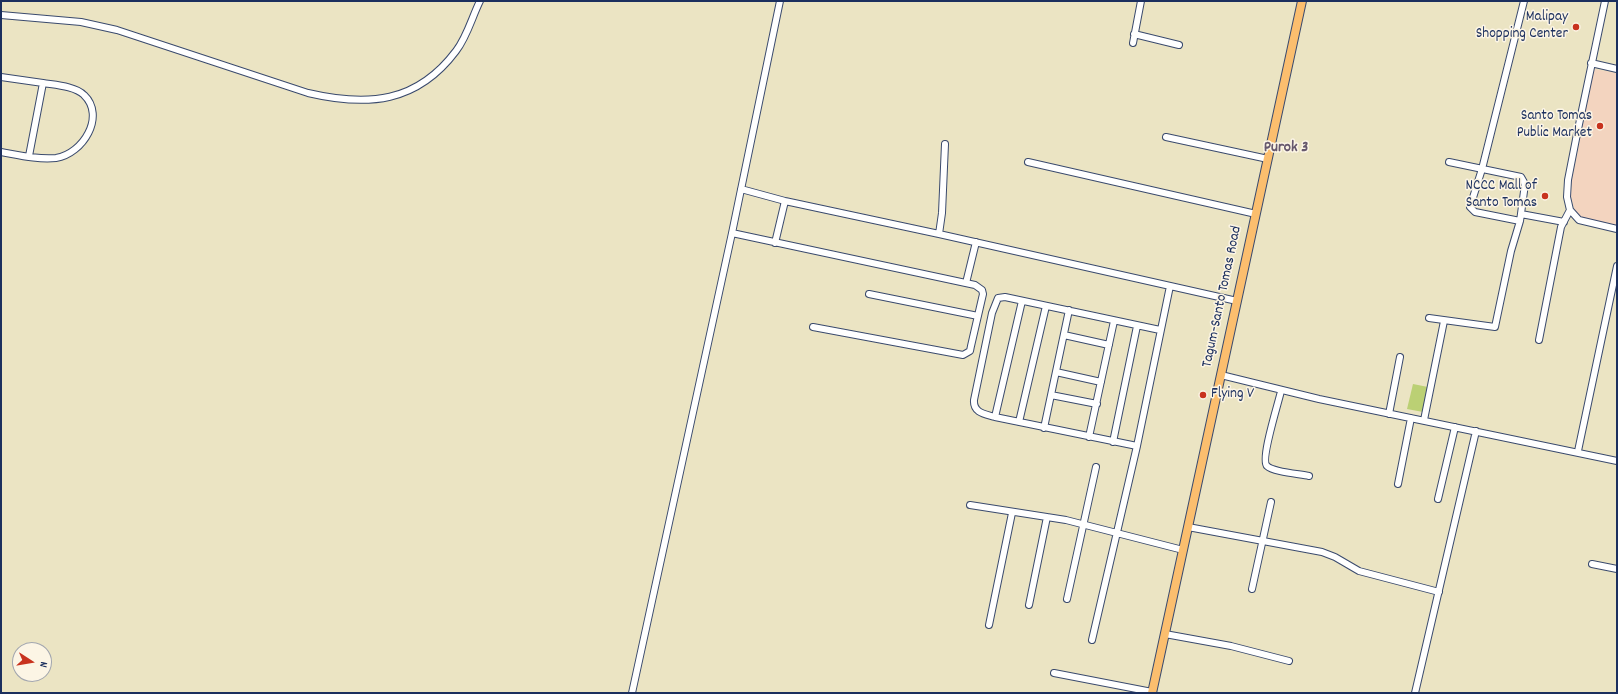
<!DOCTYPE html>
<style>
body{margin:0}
#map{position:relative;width:1618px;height:694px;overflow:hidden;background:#ebe4c3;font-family:Dekko,sans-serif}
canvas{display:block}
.frame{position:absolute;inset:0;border:2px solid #1b2f5e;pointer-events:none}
.north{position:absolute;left:12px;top:642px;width:40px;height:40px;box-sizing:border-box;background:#fcf5e5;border:1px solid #a2a6af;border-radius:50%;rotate:102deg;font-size:11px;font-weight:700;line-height:16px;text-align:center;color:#1b2f5e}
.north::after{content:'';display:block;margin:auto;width:14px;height:18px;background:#c8321e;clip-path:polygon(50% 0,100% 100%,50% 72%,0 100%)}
</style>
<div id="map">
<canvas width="1618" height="694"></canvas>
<div class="frame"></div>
<div class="north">N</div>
</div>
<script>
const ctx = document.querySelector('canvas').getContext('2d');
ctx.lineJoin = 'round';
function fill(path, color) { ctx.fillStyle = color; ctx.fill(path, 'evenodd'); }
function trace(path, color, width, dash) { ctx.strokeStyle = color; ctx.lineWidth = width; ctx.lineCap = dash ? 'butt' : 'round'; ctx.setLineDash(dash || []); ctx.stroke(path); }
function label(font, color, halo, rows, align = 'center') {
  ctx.font = font + ' Dekko,sans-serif'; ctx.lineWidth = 3; ctx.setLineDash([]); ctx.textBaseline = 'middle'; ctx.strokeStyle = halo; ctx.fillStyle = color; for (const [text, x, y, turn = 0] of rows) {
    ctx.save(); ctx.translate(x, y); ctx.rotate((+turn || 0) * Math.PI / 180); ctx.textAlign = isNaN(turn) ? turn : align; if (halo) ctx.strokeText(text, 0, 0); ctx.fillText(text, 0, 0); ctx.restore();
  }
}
fill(new Path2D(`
 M1594,69L1617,73V226L1581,217L1574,209L1571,196L1572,180Z`), '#f3d4bf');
fill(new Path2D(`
 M1413,384L1428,387L1423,412L1407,409Z`), '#bbd074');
const minor = new Path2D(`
 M1605,1L1577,134L1568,180L1567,197L1570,210L1579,220L1617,229
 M1,15L81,22L117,30L308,93C368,107 417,103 456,51C467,37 472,17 480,1
 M1134,34L1179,45
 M1133,43L1141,1
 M1591,63L1617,69
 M1,77L43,83
 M1166,137L1268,159
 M1,152C18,155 38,160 56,158C83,154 106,116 84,95C75,86 55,85 43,83L29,156
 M1028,162L1256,214
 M741,189L785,201L939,234L1237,301
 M1521,214L1564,222
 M1520,221L1475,212L1470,207L1482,169L1524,1
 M732,233L975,285L982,290L983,294L971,346L970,351L963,355L813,327
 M939,234L942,213L945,144
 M775,243L785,201
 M966,283L976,242
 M869,294L978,316
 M1429,318L1495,327L1511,251L1520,221L1525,184L1521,177L1449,162
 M1064,335L1109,345
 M1539,340L1561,227L1570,210
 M1056,372L1101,382
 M1221,375L1319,399L1617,461
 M1281,391C1279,401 1260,460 1267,466C1273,472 1300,474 1309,476
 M1051,395L1097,404
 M1389,414L1400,357
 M995,417L1022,301
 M1424,420L1444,321
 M1019,422L1046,306
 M1044,428L1069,310
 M1089,437L1114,321
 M1113,442L1137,326
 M1137,446L995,417C985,414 973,413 974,400L992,313L998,298L1005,297L1160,330
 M1578,451L1617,266
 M1398,484L1411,418
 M1438,499L1455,427
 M970,505L1066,520L1183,550
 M1188,527L1322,552L1335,557L1359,571L1439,592
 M1592,564L1617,569
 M1252,589L1271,502
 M1067,599L1096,467
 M1029,605L1047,517
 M989,625L1012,513
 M1165,634L1231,646L1289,661
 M1092,640L1137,446L1170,286
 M1054,673L1152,692
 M632,693L732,233L780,1
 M1415,693L1476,431`);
const major = new Path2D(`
 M1152,693L1302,1`);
trace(minor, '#3a4a6d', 8);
trace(major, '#3a4a6d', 10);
trace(minor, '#fff', 6);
trace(major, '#fbbe6e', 8);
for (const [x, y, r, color] of [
 [1576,27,4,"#c8321e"],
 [1600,126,4,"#c8321e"],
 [1545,196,4,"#c8321e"],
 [1203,395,4,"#c8321e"]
]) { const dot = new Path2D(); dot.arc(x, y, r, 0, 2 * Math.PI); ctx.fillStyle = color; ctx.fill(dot); trace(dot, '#fcf5e5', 1.5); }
label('15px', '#1b2f5e', '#fcf5e5', [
 ["Malipay",1568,18],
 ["Shopping Center",1568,35],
 ["Santo Tomas",1592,117],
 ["Public Market",1592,134],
 ["NCCC Mall of",1537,187],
 ["Santo Tomas",1537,204],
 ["Flying V",1211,395,"left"]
], 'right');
label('15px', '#1b2f5e', '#fcf5e5', [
 ["Tagum-Santo Tomas Road",1223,297,-78]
]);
label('bold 16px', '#66586d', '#fcf5e5', [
 ["Purok 3",1286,149]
]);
</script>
